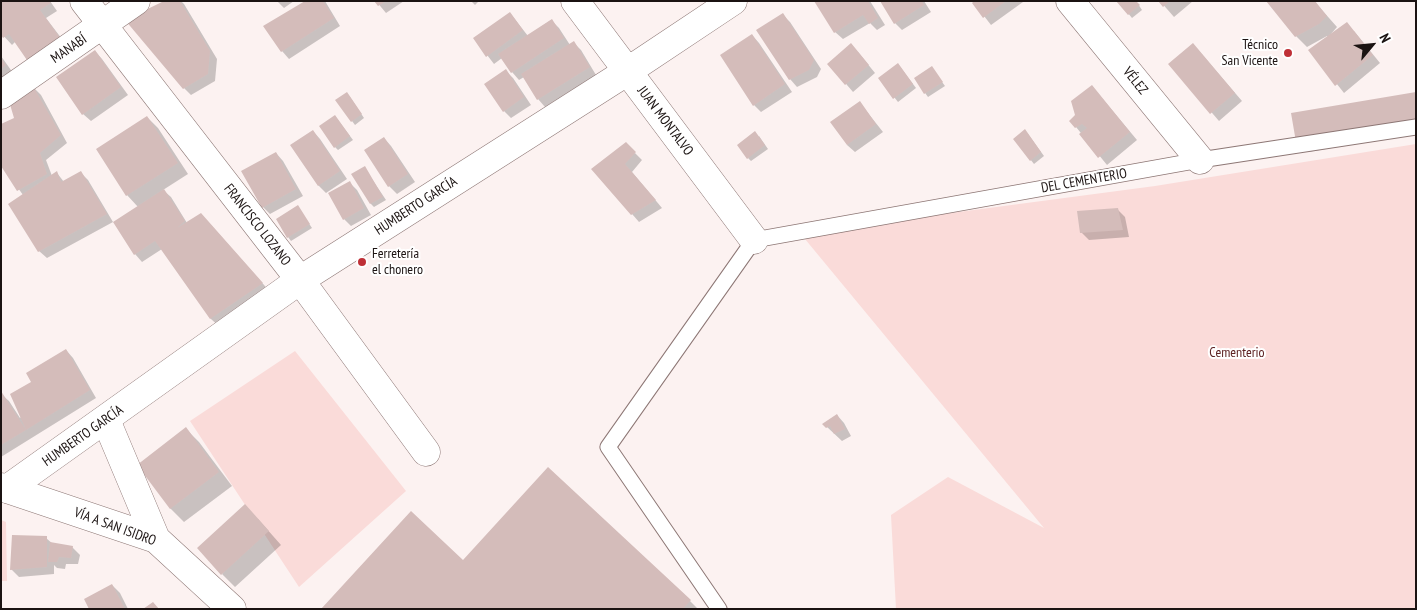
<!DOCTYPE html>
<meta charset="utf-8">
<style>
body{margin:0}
#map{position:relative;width:1417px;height:610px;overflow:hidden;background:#fcf2f1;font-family:"PT Sans Narrow",sans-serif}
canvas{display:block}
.frame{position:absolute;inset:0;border:2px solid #1b1312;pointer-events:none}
.north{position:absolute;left:1347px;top:20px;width:50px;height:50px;-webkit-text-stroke:4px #fff;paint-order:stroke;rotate:62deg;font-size:14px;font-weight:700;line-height:20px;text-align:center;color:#1b1312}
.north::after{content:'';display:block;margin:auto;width:18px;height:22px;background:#1b1312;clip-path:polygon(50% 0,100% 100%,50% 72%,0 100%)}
</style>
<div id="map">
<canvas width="1417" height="610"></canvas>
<div class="frame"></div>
<div class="north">N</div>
</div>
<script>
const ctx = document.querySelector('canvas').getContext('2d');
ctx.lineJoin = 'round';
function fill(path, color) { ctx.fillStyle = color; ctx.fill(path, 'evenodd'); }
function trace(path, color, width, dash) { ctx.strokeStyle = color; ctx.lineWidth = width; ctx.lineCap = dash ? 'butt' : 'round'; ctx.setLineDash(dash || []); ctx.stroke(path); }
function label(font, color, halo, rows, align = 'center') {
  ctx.font = font + ' "PT Sans Narrow",sans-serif'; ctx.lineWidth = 4; ctx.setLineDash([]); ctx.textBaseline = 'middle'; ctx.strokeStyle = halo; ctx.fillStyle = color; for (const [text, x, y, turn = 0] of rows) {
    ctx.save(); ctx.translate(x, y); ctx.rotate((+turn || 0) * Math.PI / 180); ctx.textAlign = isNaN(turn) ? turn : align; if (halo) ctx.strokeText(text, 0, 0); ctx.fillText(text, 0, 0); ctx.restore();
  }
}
fill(new Path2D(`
 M1416,144V609H896L891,515L948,477L1044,528L800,233L1155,186Z
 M295,351L406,491L299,587L190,421Z
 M1,520L6,522L7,581H1Z`), '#fadbd9');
fill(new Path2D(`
 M1,1H50L57,11L46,18L68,47L16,41L12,45L1,33Z
 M166,1H181L184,4L217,59L215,81L191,95L184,88Z
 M277,1H294L284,8Z
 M307,1H325L340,26L289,59L282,51Z
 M376,1H404L386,13Z
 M471,1H479L475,5Z
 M816,1H870L885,25L877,30L870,23L843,39L835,32Z
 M881,1H924L931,12L902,30L895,23Z
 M976,1H1022L1023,2L991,25L974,3Z
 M1118,1H1136L1142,10L1132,18Z
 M1160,1H1193L1174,17Z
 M1314,1L1337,27L1331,34L1332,35L1354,31L1380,63L1344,93L1310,50L1328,37L1327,36L1307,47L1296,36Z
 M510,13L528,36L551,20L559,28L570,45L574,43L581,50L596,75L545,107L538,99L524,77L519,80L512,72L502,58L494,64L474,38Z
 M783,15L790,22L821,69L817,77L797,87L790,79Z
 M752,35L759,43L792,92L761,112L754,105Z
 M95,51L102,59L128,95L91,121L83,114Z
 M858,52L875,73L853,92L829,64Z
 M1200,52L1242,101L1219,121L1170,64Z
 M1,56L13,73L1,82Z
 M901,68L916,88L898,102L880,79Z
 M932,68L945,86L928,97L915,79Z
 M506,71L513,78L531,105L511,118L504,111Z
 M1092,86L1137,140L1107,165L1076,127V115Z
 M33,87L41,95L67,143L46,160L52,176L57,173L64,182L80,172L88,180L113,222L47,258L39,251L23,195L1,164L16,118Z
 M350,97L364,118L355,125L352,121Z
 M860,103L883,132L855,152L847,145Z
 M335,116L353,140L338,150L335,147Z
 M147,117L158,128L188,174L163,190L171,197L187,223L211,225L272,294L222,329L211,319L162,249L142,262L135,254L138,207L127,195L98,150Z
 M313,131L320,139L347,179L326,193L319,186L292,145Z
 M1028,134L1044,156L1034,164L1015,140Z
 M1416,134L1308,152L1297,141Z
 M759,136L768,149L751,161L748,158Z
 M384,138L391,146L415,182L397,194L389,186L365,150Z
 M276,153L283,161L303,196L270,214L263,207Z
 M635,153L642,160L632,172L662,208L639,222L593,169Z
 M364,167L386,200L374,207L371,204Z
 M350,183L357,190L371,215L351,226L344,219Z
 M298,207L312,228L291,241L288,237Z
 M1117,209L1125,217L1129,237L1089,240L1081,232Z
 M66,350L73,358L96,398L1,457V394L9,401L20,418L21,417Z
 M837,415L844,423L851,436L842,441L827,427Z
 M186,429L199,442L232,486L184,522L170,508Z
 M258,519L281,545L235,587L222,574Z
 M46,538L53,544L72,547L80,555L78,564H66L65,569L57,568L54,565V574L19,577L11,569Z
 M463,561L690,601L698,609H323Z
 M112,585L120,593L128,609H90Z`), '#0003');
fill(new Path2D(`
 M1,1H49L51,3L40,10L61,39L29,63L9,34L3,38L1,35Z
 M164,1H180L210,51L208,74L183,89L125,20Z
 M305,1H323L334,18L281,52L263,26Z
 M374,1H386L378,6Z
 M814,1H868L878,18L869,24L863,15L834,33Z
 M880,1H922L924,5L894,24Z
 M974,1H1006L983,18L972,3Z
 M1116,1H1136L1140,5L1128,15Z
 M1158,1H1170L1163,7Z
 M1266,1H1315L1327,16L1319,24L1295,37Z
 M510,12L523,30L486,57L473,38Z
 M783,13L814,60L809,70L789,80L756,30Z
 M552,19L564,38L511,73L498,54Z
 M1347,22L1373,55L1335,86L1308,50Z
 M752,34L785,84L753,106L720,55Z
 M574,41L590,67L537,100L521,74Z
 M851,43L869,65L845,85L827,64Z
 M1193,43L1235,93L1210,114L1168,64Z
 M95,50L121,87L82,115L56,77Z
 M1,58L6,65L1,69Z
 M898,63L913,84L893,99L878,78Z
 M932,66L943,82L924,94L914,78Z
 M506,69L524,97L503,112L484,84Z
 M1092,85L1130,132L1098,158L1079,134L1087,128L1082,124L1075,128L1069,121L1075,115L1071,101Z
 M33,86L61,135L40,153L47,174L17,191L1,166V124L14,118L9,101Z
 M347,92L362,114L351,122L335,100Z
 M1416,92V122L1296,142L1291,113Z
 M860,101L876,124L847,145L830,122Z
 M335,115L350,136L334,148L319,126Z
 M147,116L178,163L126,196L96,149Z
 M1025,129L1041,152L1030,161L1013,139Z
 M313,130L340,171L318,186L290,145Z
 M755,131L765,145L747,159L737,145Z
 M384,137L408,174L388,187L364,150Z
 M626,142L636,152L625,164L656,200L631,215L591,169Z
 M276,152L296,189L262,208L241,171Z
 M365,166L383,197L370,204L351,174Z
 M57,171L61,182L81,171L107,214L38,252L8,204Z
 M350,181L364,208L343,220L328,193Z
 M164,189L185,221L177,228L201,213L263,283L210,319L155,241L134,255L113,222Z
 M298,205L310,224L287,238L276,219Z
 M1118,208L1123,230L1080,233L1077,211Z
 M66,349L90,390L26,430L10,394L31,382L26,373Z
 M1,391L26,430L1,445Z
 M837,414L845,429L834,434L830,426L826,428L822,424Z
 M186,427L219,472L170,509L137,465Z
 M548,467L691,600L683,609H321L411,511L463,560Z
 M245,504L269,531L221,575L197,548Z
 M12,535L47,536V567L10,570Z
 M50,542L73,546L71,558L59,557L57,562H48Z
 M112,584L125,609H89L84,599Z
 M153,602L159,609H143Z`), '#d4bcba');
const service = new Path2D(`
 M719,609L608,447L754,240L1200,160L1416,127`);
const minor = new Path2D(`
 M84,1L300,280L426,452
 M575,1L754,240
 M1070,1L1200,160
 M1,95L136,1
 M1,487L7,489L300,280L628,71L733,1`);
const tertiary = new Path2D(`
 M106,420L156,539
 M7,489L156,539L232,609`);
trace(service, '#8d7775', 17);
trace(minor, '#8d7775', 29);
trace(tertiary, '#8d7775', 29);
trace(service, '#fff', 15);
trace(minor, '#fff', 28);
trace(tertiary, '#fff', 28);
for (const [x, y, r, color] of [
 [1288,53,5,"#bf3037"],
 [362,262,5,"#bf3037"]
]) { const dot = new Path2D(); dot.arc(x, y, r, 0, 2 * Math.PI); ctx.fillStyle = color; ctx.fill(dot); trace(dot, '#fff', 2); }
label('14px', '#1b1312', '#fff', [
 ["Técnico",1278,45],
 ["San Vicente",1278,61],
 ["Ferretería",372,254,"left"],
 ["el chonero",372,270,"left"]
], 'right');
label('14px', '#1b1312', '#fff', [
 ["MANABÍ",69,49,-34],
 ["VÉLEZ",1135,81,51],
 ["JUAN MONTALVO",665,121,53],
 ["DEL CEMENTERIO",1084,181,-10],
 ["HUMBERTO GARCÍA",416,206,-33],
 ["FRANCISCO LOZANO",257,225,52],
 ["HUMBERTO GARCÍA",83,436,-35],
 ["VÍA A SAN ISIDRO",115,527,20]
]);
label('14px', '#5d2222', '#fff', [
 ["Cementerio",1237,353]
]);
</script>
